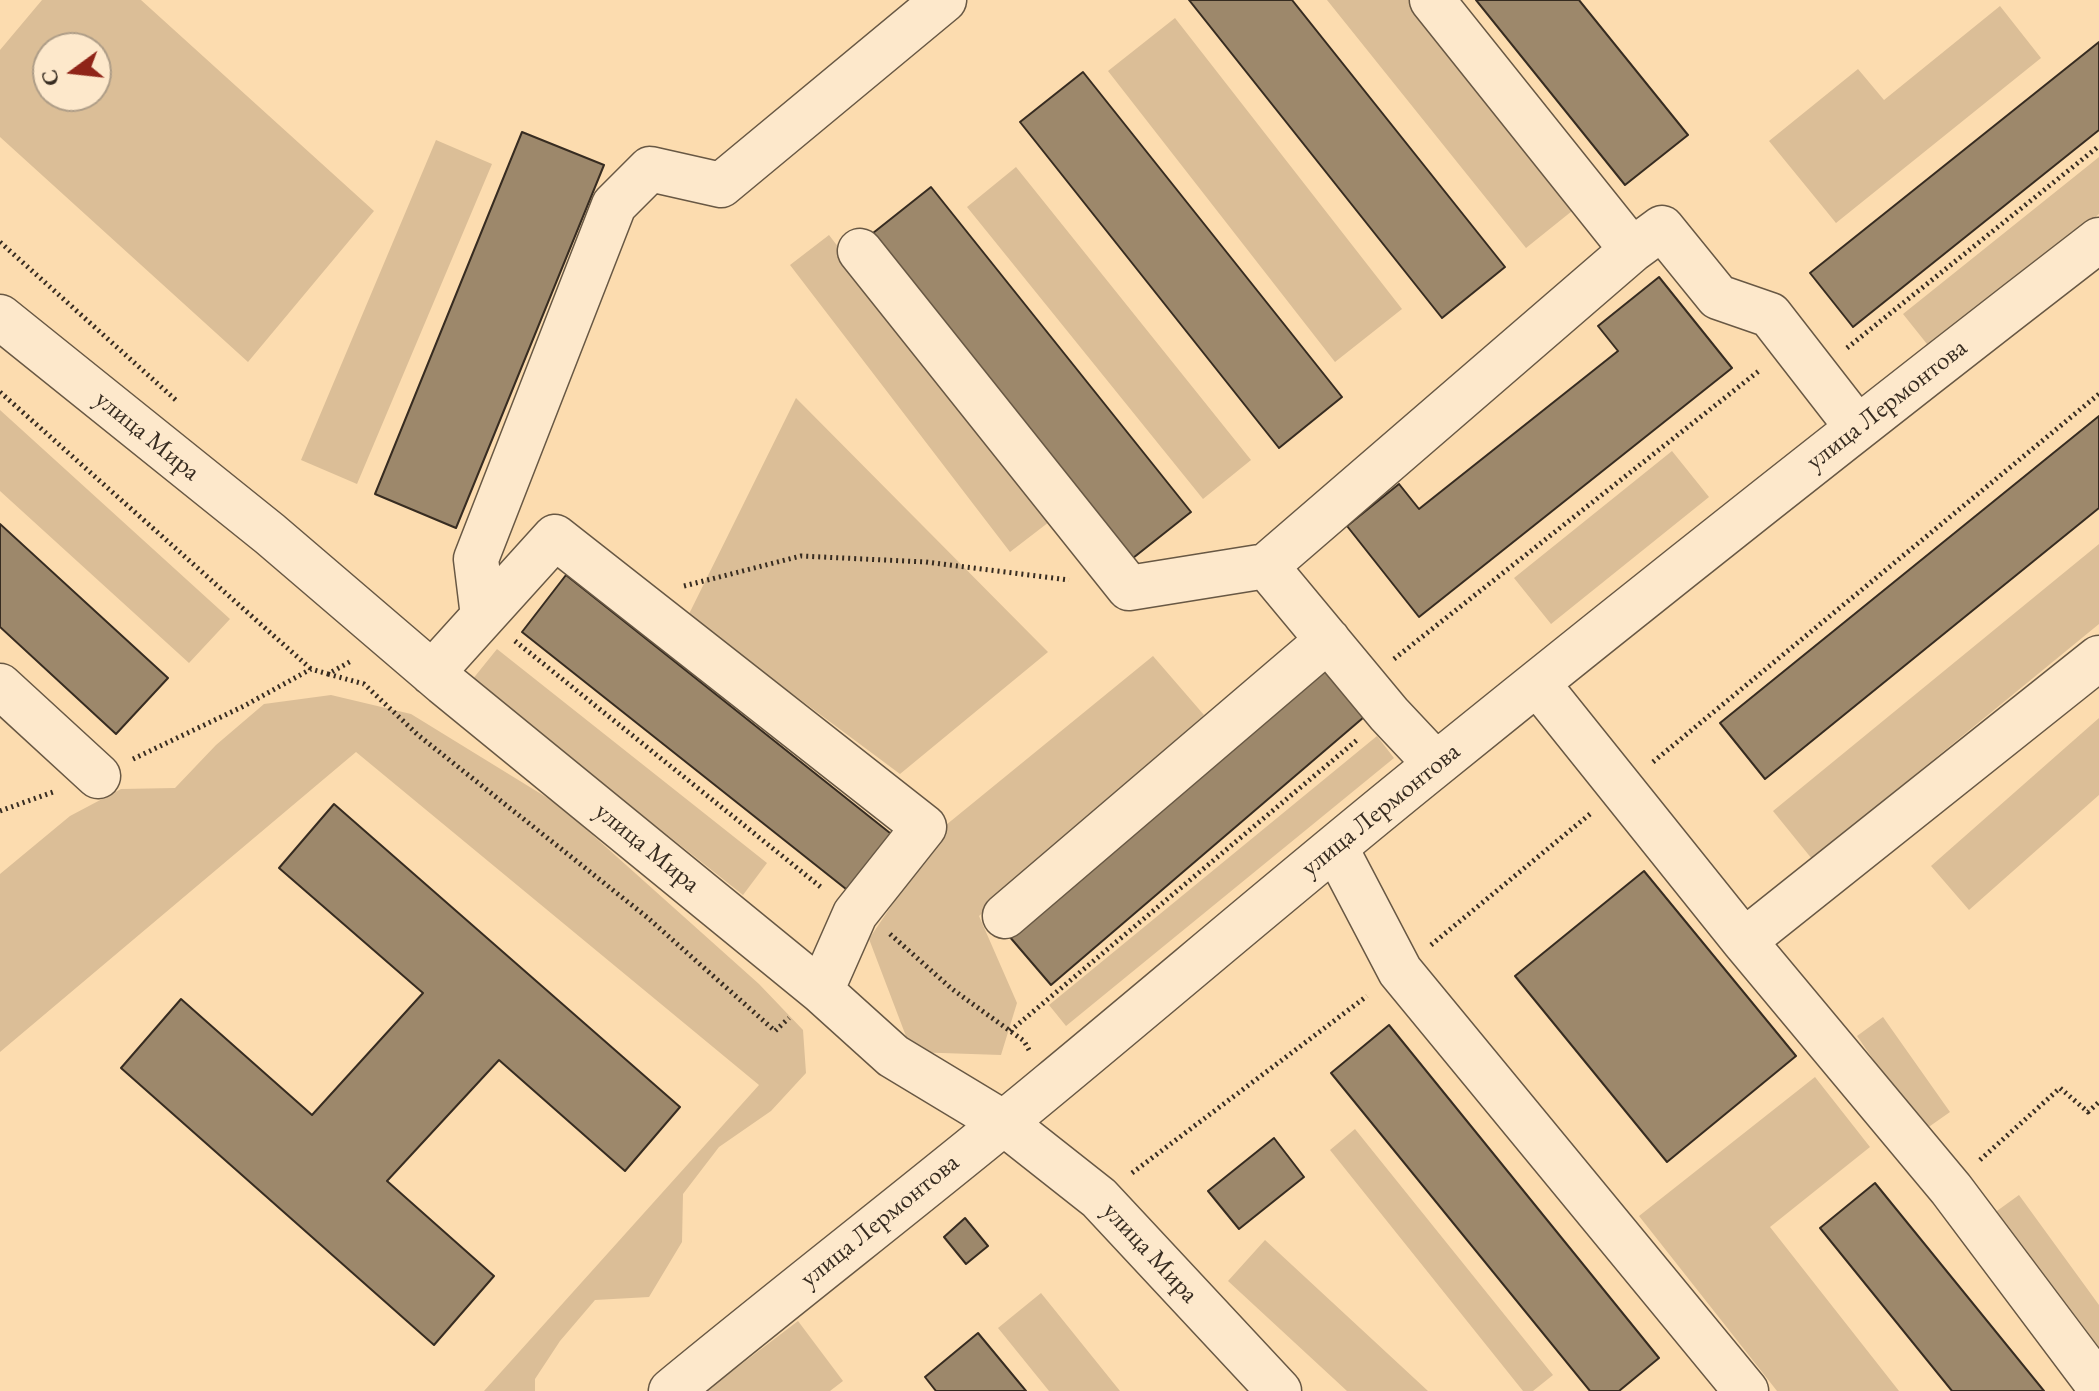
<!DOCTYPE html>
<meta charset="utf-8">
<style>
body{margin:0}
#map{position:relative;width:2099px;height:1391px;overflow:hidden;background:#fcdcaf;font-family:"EB Garamond",serif}
canvas{display:block}
.north{position:absolute;left:32px;top:32px;width:80px;height:80px;box-sizing:border-box;background:#fde8cb;border:2px solid #ae9d87;border-radius:50%;rotate:255deg;font-size:22px;font-weight:700;line-height:32px;text-align:center;color:#372c21}
.north::after{content:'';display:block;margin:auto;width:28px;height:36px;background:#8f2418;clip-path:polygon(50% 0,100% 100%,50% 72%,0 100%)}
</style>
<div id="map">
<canvas width="2099" height="1391"></canvas>
<div class="north">С</div>
</div>
<script>
const ctx = document.querySelector('canvas').getContext('2d');
ctx.lineJoin = 'round';
function fill(path, color) { ctx.fillStyle = color; ctx.fill(path, 'evenodd'); }
function trace(path, color, width, dash) { ctx.strokeStyle = color; ctx.lineWidth = width; ctx.lineCap = dash ? 'butt' : 'round'; ctx.setLineDash(dash || []); ctx.stroke(path); }
function label(font, color, halo, rows, align = 'center') {
  ctx.font = font + ' "EB Garamond",serif'; ctx.lineWidth = 6; ctx.setLineDash([]); ctx.textBaseline = 'middle'; ctx.strokeStyle = halo; ctx.fillStyle = color; for (const [text, x, y, turn = 0] of rows) {
    ctx.save(); ctx.translate(x, y); ctx.rotate((+turn || 0) * Math.PI / 180); ctx.textAlign = isNaN(turn) ? turn : align; if (halo) ctx.strokeText(text, 0, 0); ctx.fillText(text, 0, 0); ctx.restore();
  }
}
fill(new Path2D(`
 M42,0H141L374,211L248,362L0,137V50ZM48,48H96V96H48Z
 M1327,0H1412L1577,207L1526,248Z
 M2000,6L2041,58L1836,223L1769,141L1858,69L1884,100Z
 M1175,18L1402,309L1335,362L1108,71Z
 M436,140L492,164L357,484L301,460Z
 M2099,157V214L1931,349L1903,314Z
 M1016,167L1251,460L1203,499L967,207Z
 M829,235L1049,522L1010,552L790,265Z
 M796,398L1048,652L900,774L688,616Z
 M0,410L230,619L189,663L0,491Z
 M1672,451L1709,497L1551,624L1514,578Z
 M2099,544V624L1812,859L1773,811Z
 M497,649L767,863L743,895L472,680Z
 M1153,656L1204,715L979,916L1017,1003L1001,1055L912,1052L869,939L946,825Z
 M331,695L411,714L559,805L759,984L803,1030L806,1073L771,1111L719,1147L683,1194L682,1242L649,1297L595,1300L560,1341L535,1379V1391H484L759,1085L356,752L0,1052V874L70,816L121,789L175,788L216,745L264,704Z
 M2099,718V795L1969,910L1931,866Z
 M1377,736L1394,758L1066,1026L1049,1005Z
 M1883,1017L1950,1112L1923,1131L1857,1036Z
 M1815,1077L1870,1147L1770,1227L1899,1391H1777L1639,1216Z
 M1355,1129L1553,1375L1533,1391H1523L1330,1150Z
 M2019,1195L2099,1305V1365L1990,1216Z
 M1265,1240L1428,1391H1347L1228,1281Z
 M1041,1293L1120,1391H1049L998,1328Z
 M798,1321L843,1381L830,1391H706Z`), '#dbbe97');
const building = new Path2D(`
 M1189,0H1292L1505,267L1442,318Z
 M1476,0H1579L1688,135L1625,185Z
 M2099,42V130L1853,327L1810,273Z
 M1083,72L1342,397L1279,448L1020,122Z
 M522,132L604,165L456,528L375,494Z
 M931,187L1191,512L1128,562L868,237Z
 M1659,277L1732,368L1419,617L1347,526L1399,484L1419,509L1618,351L1598,326Z
 M2099,416V508L1765,779L1720,723Z
 M0,524L168,678L116,734L0,627Z
 M566,575L895,837L851,893L522,632Z
 M1317,662L1364,717L1051,985L1003,929Z
 M334,804L680,1107L625,1171L499,1060L387,1181L494,1276L434,1345L121,1068L181,999L312,1115L423,993L279,868Z
 M1644,871L1796,1056L1667,1162L1515,976Z
 M1389,1025L1659,1358L1619,1391H1590L1331,1073Z
 M1274,1138L1304,1177L1239,1229L1208,1191Z
 M1875,1183L2044,1391H1952L1820,1228Z
 M965,1218L988,1246L966,1264L944,1237Z
 M978,1333L1026,1391H936L925,1377Z`);
fill(building, '#9d886b');
trace(building, '#372c21', 2);
const minor = new Path2D(`
 M1432,0L1632,250L1266,566L1389,714L1436,764
 M1632,250L1662,228L1718,297L1770,315L1857,427
 M860,251L1129,588L1266,566
 M0,317L270,534L444,683L821,991L893,1056L1004,1123L1099,1198L1279,1391
 M483,616L476,559L614,205L650,169L721,185L944,0
 M432,673L555,537L924,827L855,914L821,991
 M1537,683L1744,941L1951,1189L2099,1386
 M0,686L98,776
 M1335,847L1400,971L1746,1391
 M1005,916L1328,640
 M1744,941L2099,658
 M671,1391C797,1287 926,1188 1051,1084C1179,978 1305,870 1434,766C1654,588 1875,413 2099,240`);
trace(minor, '#685844', 47);
trace(new Path2D(`
 M0,242L178,402
 M1847,348L2099,146
 M0,392L311,669
 M684,586L801,556L926,562L1069,580
 M515,641L822,888
 M1394,659L1760,370
 M328,674L364,684L418,735L648,918L775,1031L789,1018
 M133,759L244,706L311,669L328,674L353,660
 M1653,762L2099,394
 M0,811L53,792
 M890,934L952,989L1024,1041L1029,1050
 M1431,945L1590,814
 M1010,1031L1357,740
 M1980,1160L2060,1088L2088,1112L2099,1102
 M1132,1173L1367,996`), '#372c21', 5, [2, 4]);
trace(minor, '#fde8cb', 44);
label('26px', '#372c21', '#fde8cb', [
 ["улица Лермонтова",1887,405,-38],
 ["улица Мира",147,436,39],
 ["улица Лермонтова",1381,810,-39],
 ["улица Мира",647,848,39],
 ["улица Лермонтова",880,1221,-39],
 ["улица Мира",1150,1253,47]
]);
</script>
